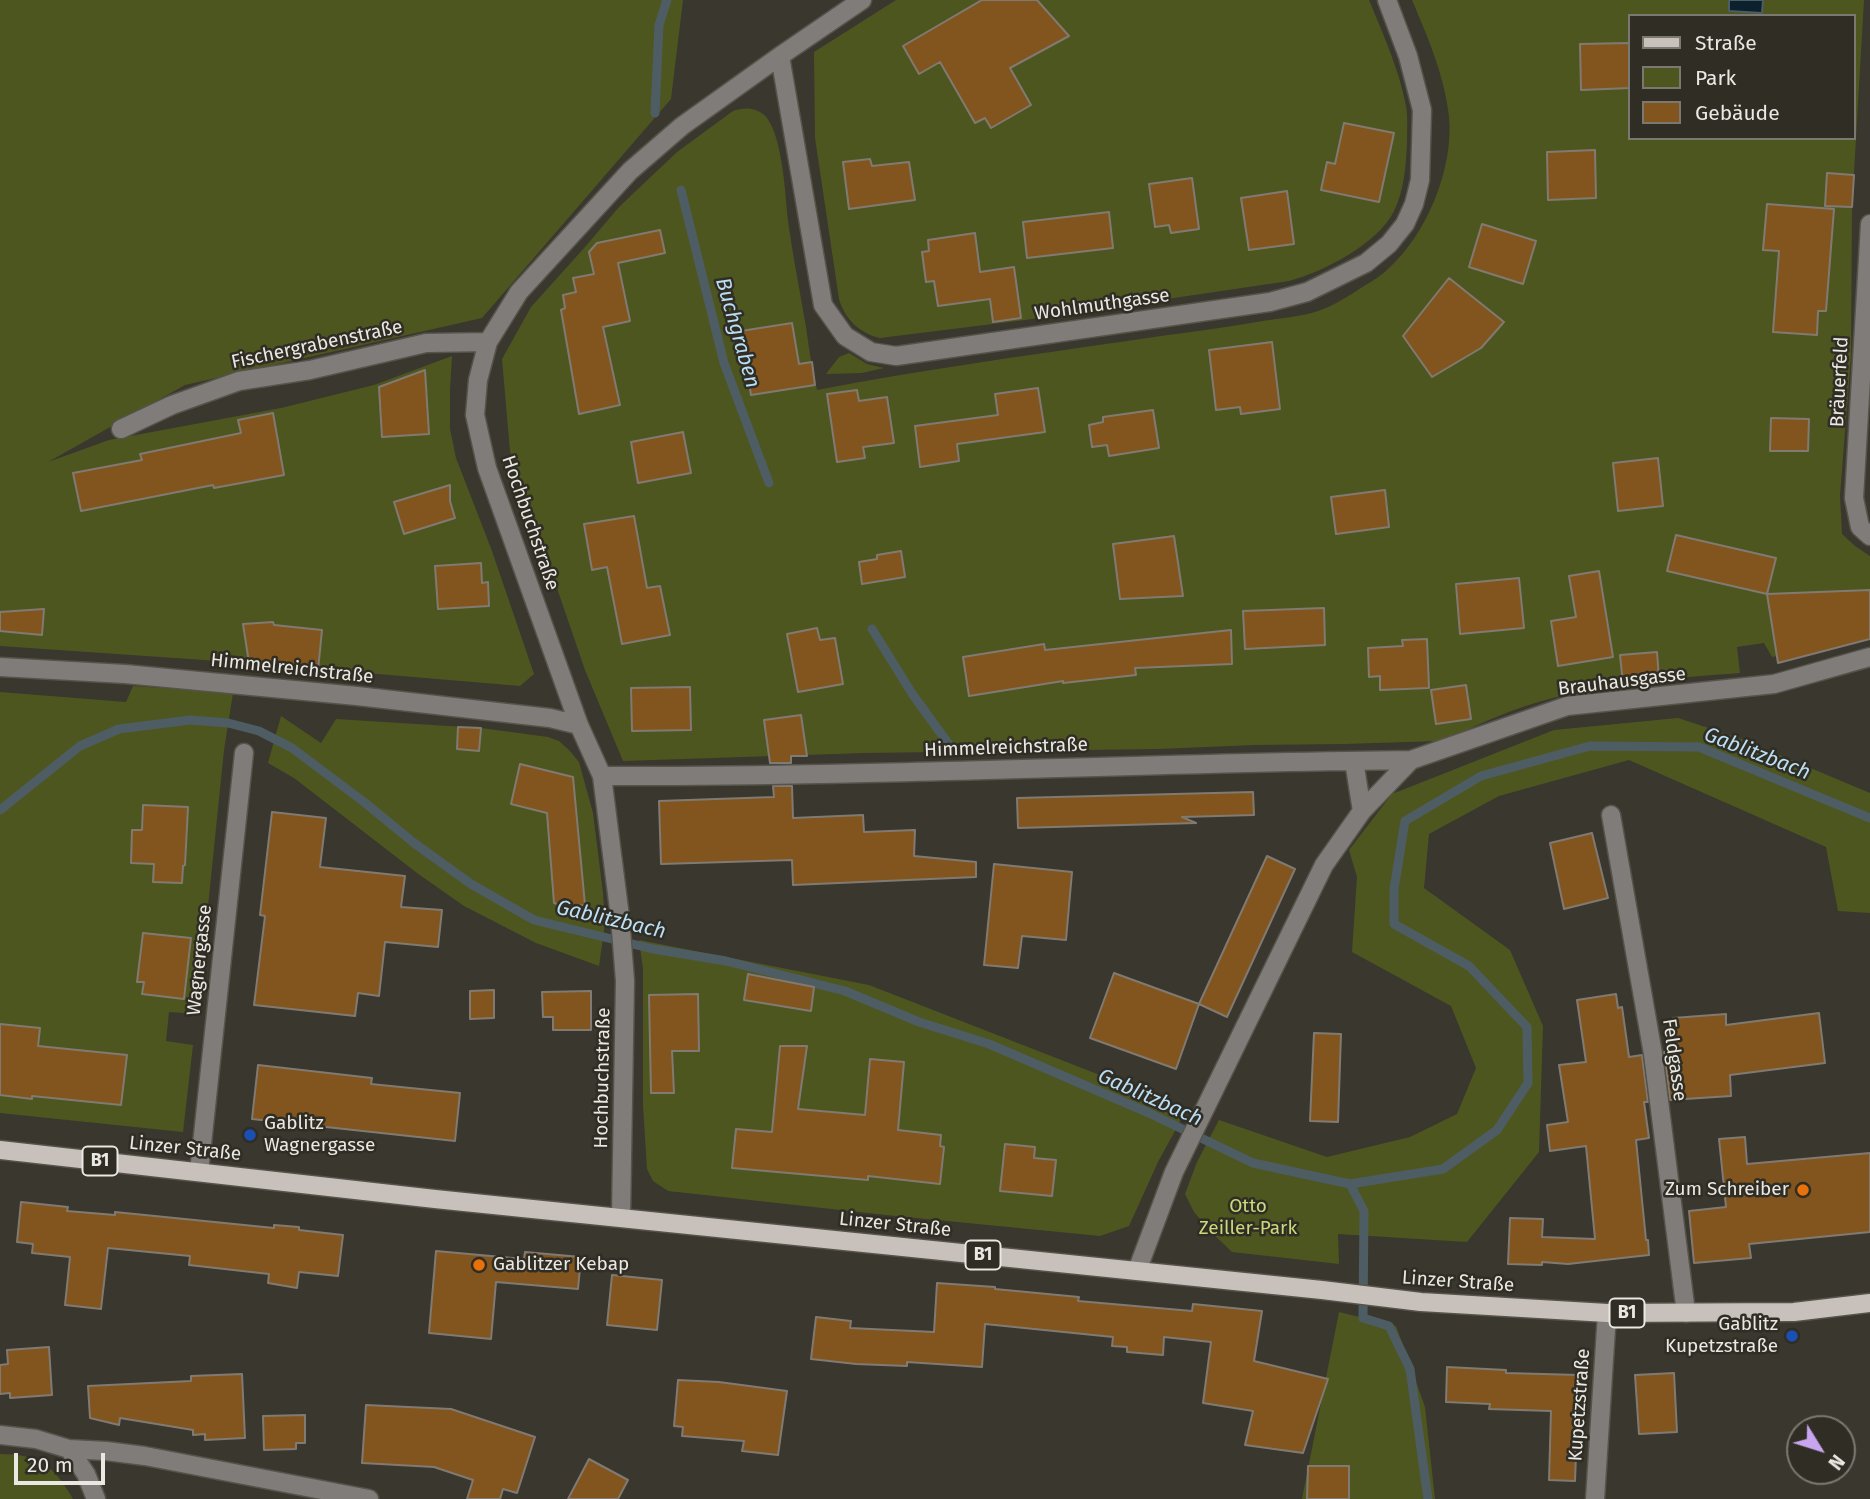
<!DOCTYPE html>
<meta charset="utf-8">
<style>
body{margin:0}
#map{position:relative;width:1870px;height:1499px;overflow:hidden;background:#3a372e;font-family:"Fira Sans",sans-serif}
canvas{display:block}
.legend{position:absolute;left:1628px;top:14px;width:228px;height:126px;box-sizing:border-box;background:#302d25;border:2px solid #7a7871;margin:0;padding:9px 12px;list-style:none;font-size:21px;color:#eae8e3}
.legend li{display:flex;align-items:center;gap:14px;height:35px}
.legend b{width:35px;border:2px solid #7a7871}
.north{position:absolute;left:1786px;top:1415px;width:70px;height:70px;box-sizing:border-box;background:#302d25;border:2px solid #7a7871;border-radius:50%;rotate:128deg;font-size:19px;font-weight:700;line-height:28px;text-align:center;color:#eae8e3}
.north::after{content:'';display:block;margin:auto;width:24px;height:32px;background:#c7a6ef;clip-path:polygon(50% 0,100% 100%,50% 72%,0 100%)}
.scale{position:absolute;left:14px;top:1453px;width:91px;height:32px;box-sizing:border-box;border:4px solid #eae8e3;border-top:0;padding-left:9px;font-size:21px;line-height:24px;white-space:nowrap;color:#eae8e3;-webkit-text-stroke:5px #302d25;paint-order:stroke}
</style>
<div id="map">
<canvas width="1870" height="1499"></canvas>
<ul class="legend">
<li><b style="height:9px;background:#c8c0ba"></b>Straße</li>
<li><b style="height:19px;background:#4e5620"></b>Park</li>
<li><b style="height:19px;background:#81551d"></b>Gebäude</li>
</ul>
<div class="north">N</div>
<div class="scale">20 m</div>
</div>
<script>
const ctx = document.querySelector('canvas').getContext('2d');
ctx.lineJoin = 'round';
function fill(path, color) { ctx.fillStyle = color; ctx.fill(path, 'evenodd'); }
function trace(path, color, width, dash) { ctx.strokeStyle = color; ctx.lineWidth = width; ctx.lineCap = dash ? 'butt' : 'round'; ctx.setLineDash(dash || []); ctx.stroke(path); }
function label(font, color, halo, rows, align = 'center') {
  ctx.font = font + ' "Fira Sans",sans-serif'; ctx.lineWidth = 5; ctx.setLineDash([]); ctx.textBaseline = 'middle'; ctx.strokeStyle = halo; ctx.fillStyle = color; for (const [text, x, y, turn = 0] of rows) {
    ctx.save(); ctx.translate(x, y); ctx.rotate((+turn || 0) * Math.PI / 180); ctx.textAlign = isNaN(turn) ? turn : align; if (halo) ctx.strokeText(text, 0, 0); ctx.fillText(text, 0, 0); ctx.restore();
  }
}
fill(new Path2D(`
 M0,0H683L671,99L482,318L185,385L48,462L109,440L281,408L374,385L452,356L450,390V429L456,458L492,551L534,674L520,686L248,663L0,646Z
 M896,0H1369C1383,34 1399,69 1406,106C1408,118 1407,131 1407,143C1406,166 1404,191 1394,211C1378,244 1323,272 1289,281L1025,320L880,338C859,333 845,319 839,299L815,138L814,52Z
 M1412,0H1864L1852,207L1851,356L1840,495L1842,534L1855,546L1870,556V639L1778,663L1777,656L1772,657L1764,643L1737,647L1740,673C1676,678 1611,682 1549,699C1523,706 1497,716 1473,727C1461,733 1452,739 1439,741L1344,744L1255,745L1158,749L865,753L623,761L585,670L510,451L502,359L531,307L585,247L619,207L677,152L733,111C744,107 758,107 767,118C783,140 785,193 788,221C793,257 800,292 806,327C809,348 812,370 817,390C920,370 1023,356 1127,341C1172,334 1218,329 1263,321C1281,318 1298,317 1315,312C1331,307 1344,299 1358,290C1368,283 1379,278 1388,269C1427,234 1454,168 1449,116C1444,74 1428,38 1412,0ZM1630,16H1854V138H1630Z
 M849,353L867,364L884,368L862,373L826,374L839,357Z
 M133,686L233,693L224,750L197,1014L169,1012L166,1041L193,1045L183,1132L0,1113V692L126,702Z
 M281,716L321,743L336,719L481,728L548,737L559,741L569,750L579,762L593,813L603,893L605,924L599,966L536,943L464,906L417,873L294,778L268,763Z
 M1678,718L1739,738L1870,793V913L1838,911L1826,847L1629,760L1499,796L1429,834L1424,888L1510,950L1543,1026L1539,1152L1467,1242L1338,1234L1339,1264L1232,1252L1208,1229L1194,1212L1185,1194L1197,1162L1219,1120L1327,1157L1410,1137L1457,1114L1476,1068L1451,1006L1352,952L1357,877L1349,850L1392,794L1554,730Z
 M639,940L869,985L1187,1109L1158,1162L1129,1226L1100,1236L886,1215L668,1191L653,1181L647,1169L643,1105V969Z
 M1339,1312L1396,1326L1425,1407L1435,1499H1302Z
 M0,1454C39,1454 54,1466 73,1499H0Z`), '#4e5620');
const water = new Path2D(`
 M1729,0H1763L1762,13L1729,11Z`);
fill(water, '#0b212d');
trace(water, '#4e5d64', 2);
trace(new Path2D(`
 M655,113L659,25L667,0
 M681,190L724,363L769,483
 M872,629L913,695L953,750
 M0,810L80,746L119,729L190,720L228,723L259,731L292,748L364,802L414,843L471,884L534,920L653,949L726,961L845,991L919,1022L989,1044L1149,1113L1253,1163L1350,1184L1443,1169L1497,1130L1528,1083L1527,1027L1469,966L1394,924V889L1405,821L1481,776L1590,746L1699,747L1870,818
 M1350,1184L1364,1211L1363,1318L1389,1326L1410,1369L1428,1499`), '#4e5d64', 9);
const building = new Path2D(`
 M982,0H1037L1069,36L1010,68L1031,105L991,128L985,118L975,123L940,62L919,74L903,46Z
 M1630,43V88L1581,90L1580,44Z
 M1344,123L1394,133L1379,202L1321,190L1327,162L1335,164Z
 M1595,150L1596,198L1548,200L1547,152Z
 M870,159L872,166L909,162L915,200L849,209L843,162Z
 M1827,173L1854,175L1852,207L1825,206Z
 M1192,178L1199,229L1171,233L1169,225L1155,227L1149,184Z
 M1287,191L1294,244L1249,250L1241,198Z
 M1767,204L1834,209L1826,311H1818L1817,335L1773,332L1779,251L1763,250Z
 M1109,212L1113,248L1027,258L1023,222Z
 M1482,224L1536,241L1523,284L1469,267Z
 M660,230L665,253L618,263L630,321L603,327L620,405L579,414L561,310L565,308L563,295L576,292L573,278L594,274L589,252L597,243Z
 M975,233L980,272L1014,267L1021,318L993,322L990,299L938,306L934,281L926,282L922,252L929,251L928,240Z
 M1449,278L1504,322L1481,348L1432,377L1403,336Z
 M792,323L799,364L812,362L815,385L751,395L741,331Z
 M1272,342L1280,409L1241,414L1240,407L1216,410L1209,350Z
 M425,370L429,434L382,437L379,387Z
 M1038,388L1045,432L957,444L959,461L920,467L915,426L998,415L995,394Z
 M857,390L859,401L887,397L894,443L863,447L865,458L837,462L827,394Z
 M1153,410L1159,448L1109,456L1107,445L1092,447L1089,425L1103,422V417Z
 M273,413L284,475L214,488L213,485L81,511L73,473L142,460L140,454L241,433L238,420Z
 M1771,418L1809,419L1808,451H1770Z
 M683,432L691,473L638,483L631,442Z
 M1658,458L1663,506L1618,511L1613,463Z
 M450,485V501L455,518L404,534L394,502Z
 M1385,490L1389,527L1336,534L1331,497Z
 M634,516L647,588L660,586L670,635L622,644L607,567L592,570L584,524Z
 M1676,535L1776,558L1767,594L1667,571Z
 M1174,536L1183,596L1120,599L1113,544Z
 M901,551L905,577L862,584L859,562L877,559V555Z
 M481,563L482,583L488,582L489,606L438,609L435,566Z
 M1599,571L1613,657L1558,666L1551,621L1576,617L1569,576Z
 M1519,578L1524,628L1460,634L1456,584Z
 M1870,590V639L1778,663L1767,594Z
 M1324,608L1325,645L1245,649L1243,611Z
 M44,609L42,635L0,631V612Z
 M273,622L274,625L322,630L318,670L249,663L243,624Z
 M817,628L820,640L835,638L843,684L798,692L787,634Z
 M1231,630L1232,664L1135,668L1136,675L1063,683V681L969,696L963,657L1044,644L1045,650Z
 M1427,639L1429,688L1380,690V676L1369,677L1368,648L1403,646L1402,640Z
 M1657,652L1659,679L1623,684L1620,655Z
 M1466,685L1471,719L1436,724L1431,690Z
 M690,687L691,730L632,731L631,688Z
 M801,715L807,756H791V763H770L764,720Z
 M458,727L481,728L479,751L457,749Z
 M520,764L573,777L585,905L565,907L554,903L547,813L511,804Z
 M773,786H792L793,818L863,815L864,832L915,830L914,856L976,862V877L793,885L792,860L661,864L659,801L774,797Z
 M1253,792L1254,815L1182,817L1196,823L1018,828L1017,798Z
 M143,805L188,807L185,865L183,866L182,883L153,882L154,864L131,863L132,830H142Z
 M272,812L326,818L320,867L405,876L401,907L442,910L438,947L385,942L379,996L358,993L355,1016L254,1005L265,916L260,915Z
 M1592,833L1608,898L1564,909L1550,843Z
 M1267,856L1295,869L1227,1017L1199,1004Z
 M994,864L1072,872L1066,940L1022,936L1018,968L984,965Z
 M143,933L191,938L184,999L142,994L144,982H137Z
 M1114,973L1199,1004L1176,1069L1090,1038Z
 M748,974L814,987L811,1011L744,1000Z
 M494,990V1018L470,1019V991Z
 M591,991V1030H553V1017H543L542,992Z
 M698,994L699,1051H672L674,1093H651L649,995Z
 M1616,994L1618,1008L1622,1007L1629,1057L1642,1055L1648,1102H1644L1649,1138L1636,1140L1646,1240H1648L1649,1255L1568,1264L1542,1262V1265L1508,1264L1510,1218L1543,1219L1542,1237L1595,1239L1586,1146L1550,1151L1547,1125L1568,1122L1559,1065L1586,1062L1577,1000Z
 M1819,1013L1825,1063L1730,1075L1731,1096L1670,1100L1664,1052L1675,1051L1673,1018L1726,1014V1025Z
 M0,1024L40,1028L38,1046L127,1055L121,1105L32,1096V1099L0,1095Z
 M1314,1033L1341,1034L1338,1122L1310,1121Z
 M780,1046H807L798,1109L865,1115L870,1059L904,1062L898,1130L941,1135L940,1146L944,1147L940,1184L868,1176V1180L732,1168L736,1129L772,1132Z
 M258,1065L372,1078L371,1084L460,1093L455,1141L252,1119Z
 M1745,1137L1747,1164L1870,1153V1232L1749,1244L1751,1258L1694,1263L1689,1211L1726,1207L1719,1139Z
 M1005,1144L1035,1147L1034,1158L1056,1160L1052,1196L1000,1191Z
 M21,1202L68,1207L67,1211L115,1215V1212L274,1228V1225L299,1227V1230L343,1235L338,1276L299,1272L297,1288L268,1283L269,1274L189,1265L190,1256L108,1248L101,1309L65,1305L70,1257L32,1253L33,1244L17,1242Z
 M436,1251L524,1259L525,1252L581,1257L578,1289L496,1282L491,1339L429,1333Z
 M612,1275L662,1280L657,1330L607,1325Z
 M937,1283L995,1287V1289L1079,1297L1078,1301L1192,1311L1193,1304L1262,1311L1254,1361L1328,1379L1303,1453L1245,1445L1253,1411L1203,1403L1211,1342L1164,1337L1163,1355L1127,1352V1347L1112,1346L1113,1337L985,1324L982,1367L907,1362V1366L856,1364L811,1359L816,1317L851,1321L850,1328L934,1332Z
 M49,1347L52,1395L10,1398V1393L0,1394V1365L8,1364L7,1350Z
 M1447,1367L1506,1370V1373L1579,1375L1575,1481L1549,1480L1551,1411L1489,1409L1490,1404L1446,1402Z
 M1674,1373L1677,1432L1639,1434L1635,1375Z
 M242,1374L245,1438L205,1440V1434L193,1435V1430L120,1418L119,1425L90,1418L88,1386L191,1381V1376Z
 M678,1380L719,1382L787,1391L778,1455L742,1451L744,1441L682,1436L683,1427L674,1426Z
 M366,1405L451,1409L535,1437L517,1493L503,1489L500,1499H467L473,1480L434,1467L362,1463Z
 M305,1415V1443H296V1449L264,1450L263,1416Z
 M589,1459L628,1480L618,1499H568Z
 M1308,1466H1349V1499H1307Z`);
fill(building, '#81551d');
trace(building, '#817a72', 2);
const minor = new Path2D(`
 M780,56L823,305L845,336L871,352L896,356L1270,302L1307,292L1366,263L1389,244L1405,224L1414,204L1420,180L1422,110L1408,56L1387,0
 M1870,224L1854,498L1860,527L1870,536
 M121,429L172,405L239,381L310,370L426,343L488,342
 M0,667L125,674L357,696L550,718L579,725
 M1354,761L1362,811
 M602,776C872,777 1141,763 1411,760
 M1611,815L1653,1054L1686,1313
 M199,1172L244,753
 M621,1217L625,981L620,917L602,776L579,725L487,468L475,415L478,380L488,342L519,292L630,171L682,126L780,56L862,0
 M1137,1271L1174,1172L1324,865L1362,811L1411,760L1567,706L1774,684L1870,657
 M0,1435L36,1439L69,1449L106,1451L145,1456L369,1499
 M69,1449L86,1474L96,1499
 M1595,1499L1607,1313`);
const major = new Path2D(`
 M0,1150L435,1199L1322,1290L1421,1302L1607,1313L1794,1312L1870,1303`);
trace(minor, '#56534b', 21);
trace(major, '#56534b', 21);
trace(minor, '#807c79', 18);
trace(major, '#c8c0ba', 18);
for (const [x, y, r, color] of [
 [250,1135,7,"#1a4fb4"],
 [1803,1190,7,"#e8710a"],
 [479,1265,7,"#e8710a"],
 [1792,1336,7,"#1a4fb4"]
]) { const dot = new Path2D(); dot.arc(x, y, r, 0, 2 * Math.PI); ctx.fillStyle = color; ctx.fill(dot); trace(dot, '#302d25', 2.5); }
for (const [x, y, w] of [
 [100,1161,35],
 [983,1255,35],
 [1627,1313,35]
]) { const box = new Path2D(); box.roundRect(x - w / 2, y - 14.5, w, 29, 5); ctx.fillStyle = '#302d25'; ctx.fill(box); trace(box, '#eae8e3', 2); }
label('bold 18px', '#eae8e3', null, [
 ["B1",100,1161],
 ["B1",983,1255],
 ["B1",1627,1313]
]);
label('19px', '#eae8e3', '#302d25', [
 ["Wohlmuthgasse",1102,305,-8],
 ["Fischergrabenstraße",317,345,-12],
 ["Bräuerfeld",1840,382,-87],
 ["Hochbuchstraße",530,523,71],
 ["Himmelreichstraße",292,669,6],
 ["Brauhausgasse",1622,682,-7],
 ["Himmelreichstraße",1006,748,-2],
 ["Wagnergasse",200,960,-84],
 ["Feldgasse",1674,1060,82],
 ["Hochbuchstraße",603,1078,-89],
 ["Linzer Straße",185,1149,6],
 ["Linzer Straße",895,1225,6],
 ["Linzer Straße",1458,1282,4],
 ["Kupetzstraße",1580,1405,-86]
]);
label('19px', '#eae8e3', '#302d25', [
 ["Gablitz",264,1124],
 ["Wagnergasse",264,1146],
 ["Zum Schreiber",1789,1190,"right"],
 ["Gablitzer Kebap",493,1265],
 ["Gablitz",1778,1325,"right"],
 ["Kupetzstraße",1778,1347,"right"]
], 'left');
label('19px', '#cad97a', '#302d25', [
 ["Otto",1248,1207],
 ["Zeiller-Park",1248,1229]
]);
label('italic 21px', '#badef4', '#302d25', [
 ["Buchgraben",737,333,74],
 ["Gablitzbach",1757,754,21],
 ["Gablitzbach",611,920,13],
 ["Gablitzbach",1150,1098,24]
]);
</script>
